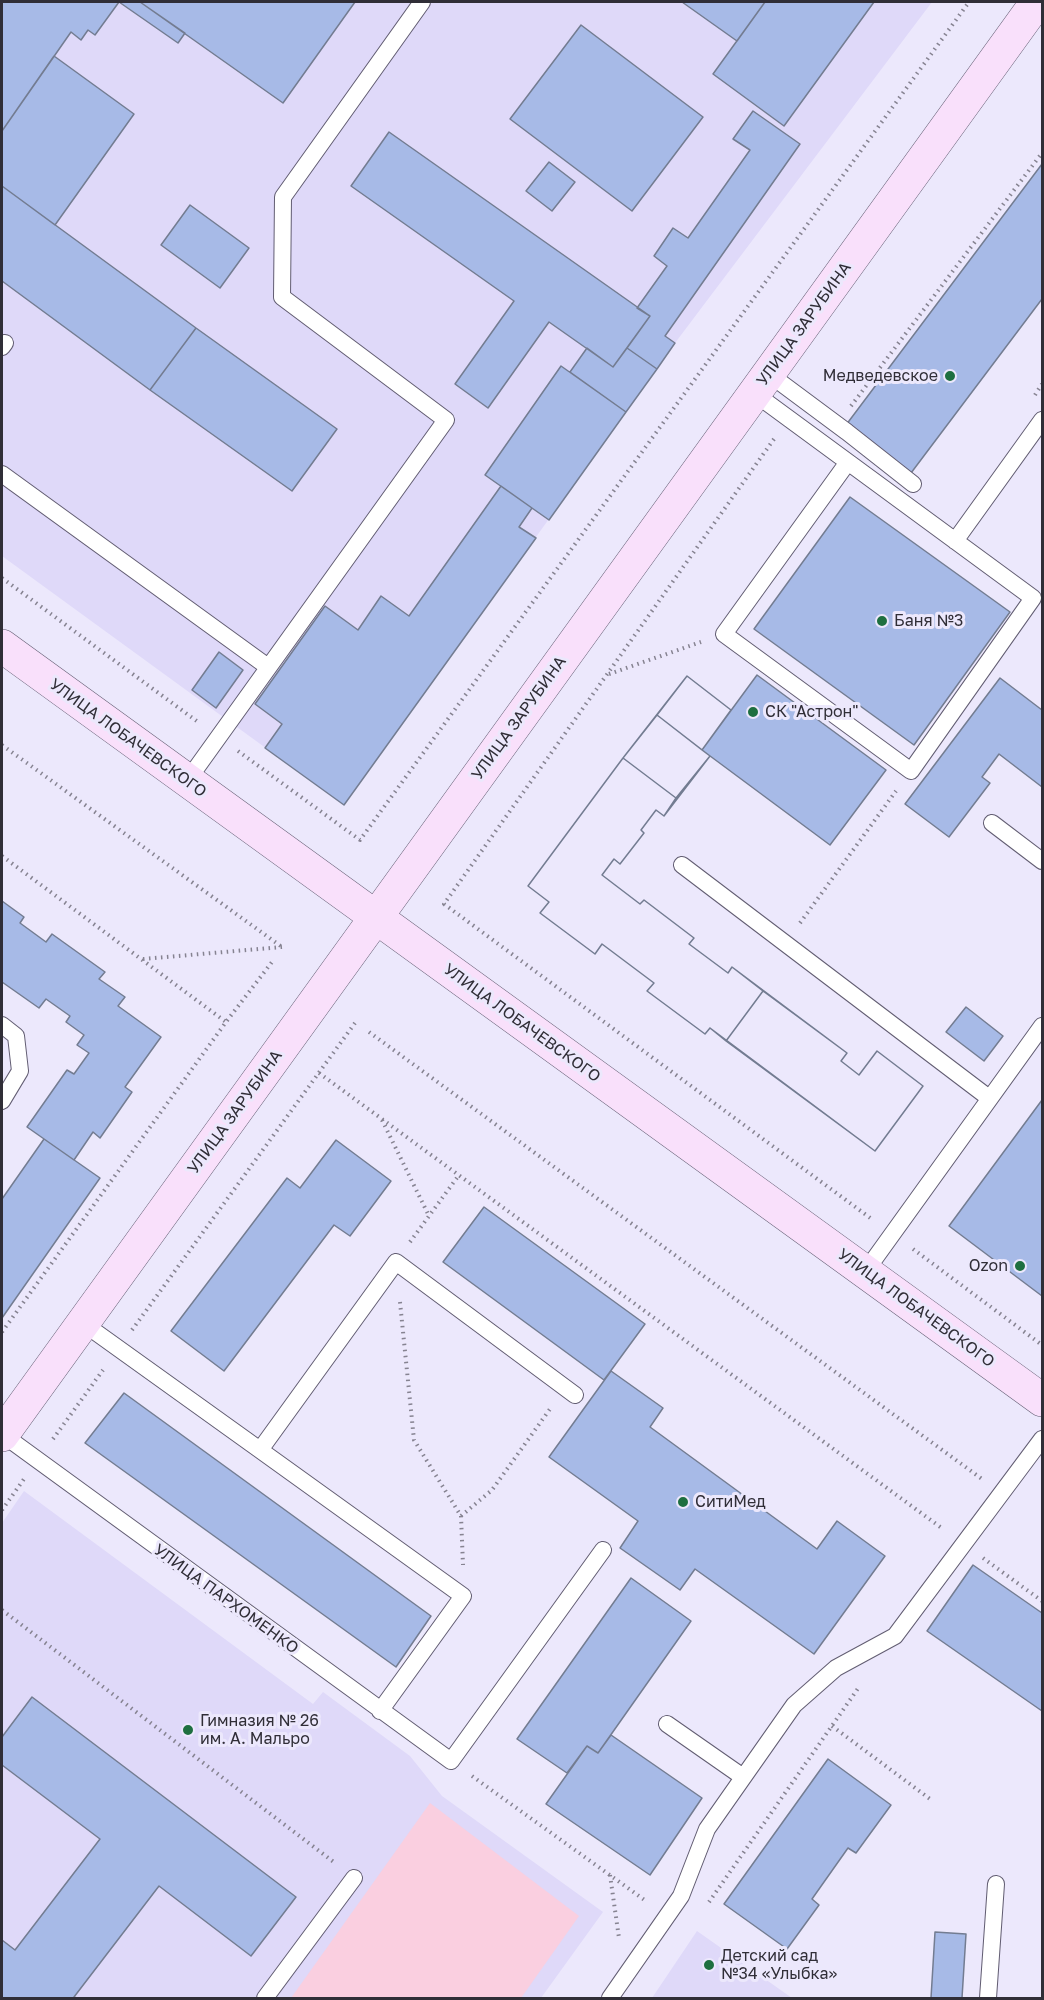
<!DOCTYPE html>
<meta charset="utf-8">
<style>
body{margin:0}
#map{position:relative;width:1044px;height:2000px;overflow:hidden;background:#ece8fc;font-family:"Golos Text",sans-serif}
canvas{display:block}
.frame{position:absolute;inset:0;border:3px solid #302e37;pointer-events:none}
</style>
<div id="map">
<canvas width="1044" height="2000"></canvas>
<div class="frame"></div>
</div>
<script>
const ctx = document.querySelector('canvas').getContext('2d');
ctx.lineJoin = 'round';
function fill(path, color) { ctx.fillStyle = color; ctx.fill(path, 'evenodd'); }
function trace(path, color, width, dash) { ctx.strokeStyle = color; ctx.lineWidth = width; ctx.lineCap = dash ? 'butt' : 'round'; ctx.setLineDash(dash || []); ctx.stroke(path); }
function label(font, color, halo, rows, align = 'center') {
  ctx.font = font + ' "Golos Text",sans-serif'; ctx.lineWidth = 6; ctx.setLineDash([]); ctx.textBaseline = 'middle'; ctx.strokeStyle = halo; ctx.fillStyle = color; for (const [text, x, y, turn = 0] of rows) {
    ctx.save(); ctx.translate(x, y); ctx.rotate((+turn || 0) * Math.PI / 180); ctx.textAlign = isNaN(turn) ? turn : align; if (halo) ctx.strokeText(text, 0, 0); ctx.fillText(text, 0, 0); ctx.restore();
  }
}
fill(new Path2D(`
 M2,2H932L675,343L344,805L2,556Z
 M24,1491L313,1704L323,1692L410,1756L442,1796L603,1912L541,1998H2V1523Z
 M697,1931L792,1998H652Z`), '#dfd9f9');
fill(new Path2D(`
 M430,1803L579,1916L521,1998H291Z`), '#facfe0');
const building = new Path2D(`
 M2,2H119L95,35L88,30L81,40L71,32L2,131Z
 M119,2H140L185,33L178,43Z
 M140,2H355L283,103Z
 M682,2H765L737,41Z
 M765,2H874L784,126L713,74Z
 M581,25L703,117L632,211L510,119Z
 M54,56L134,114L55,225L2,186V131Z
 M753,111L800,144L665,336L675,343L657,369L627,348L650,316L637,308L667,266L654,256L673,228L688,238L750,150L733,139Z
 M389,132L650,316L613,367L549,322L488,408L455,384L514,301L351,186Z
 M549,162L575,182L552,211L526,191Z
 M1042,164V299L911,473L846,425Z
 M2,186L196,328L150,390L2,281Z
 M190,205L249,248L220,288L161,245Z
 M196,328L337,429L292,491L150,390Z
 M587,348L613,367L627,348L657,369L626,412L570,372Z
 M561,366L626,412L549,520L485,475Z
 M501,486L532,508L519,527L536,538L344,805L265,748L282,724L255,704L325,606L358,630L381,596L409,616Z
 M850,497L1010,612L914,745L754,629Z
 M219,652L243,670L216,708L192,690Z
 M757,675L886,770L830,845L702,750Z
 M687,676L731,710L702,750L710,756L664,816L656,810L641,830L644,833L620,864L614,859L602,875L640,904L644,900L694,938L689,944L728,973L732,967L847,1053L841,1061L859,1075L877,1051L923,1086L875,1151L710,1028L705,1034L647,991L654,983L602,944L595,954L540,913L549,902L528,886L623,758Z
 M687,676L731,710L702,750L657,715Z
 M1000,678L1042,710V787L999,754L982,777L990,783L949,837L905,804Z
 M657,715L710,756L676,798L623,758Z
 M623,758L676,798L664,816L656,810L641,830L644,833L620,864L614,859L602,875L640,904L644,900L694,938L689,944L728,973L732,967L763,991L726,1041L710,1028L705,1034L647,991L654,983L602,944L595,954L540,913L549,902L528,886Z
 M2,901L24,917L20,923L46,942L52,934L105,972L99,979L125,997L118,1006L161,1037L125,1087L132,1092L100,1138L93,1132L74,1160L27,1127L67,1070L74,1074L89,1053L77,1045L84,1035L66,1022L70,1016L46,999L39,1008L2,982Z
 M763,991L847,1053L841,1061L859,1075L877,1051L923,1086L875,1151L726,1041Z
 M966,1007L1003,1036L984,1061L946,1032Z
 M1042,1100V1296L949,1226Z
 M44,1139L100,1178L2,1318V1199Z
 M336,1140L391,1181L350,1236L334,1225L224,1371L171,1331L287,1178L300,1188Z
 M484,1207L645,1324L604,1380L443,1262Z
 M611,1371L663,1408L650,1427L817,1549L837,1521L885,1556L814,1654L695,1569L680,1590L620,1548L638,1521L549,1457Z
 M124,1393L431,1616L396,1667L85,1443Z
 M973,1565L1042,1613V1711L927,1631Z
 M631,1578L691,1621L598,1753L587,1746L567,1773L517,1739Z
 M32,1697L296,1897L251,1956L159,1886L74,1997L76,1998H2V1940L15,1950L100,1839L2,1765V1737Z
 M611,1735L702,1798L650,1875L546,1804L587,1746L598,1753Z
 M828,1759L891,1805L856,1853L848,1848L812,1899L819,1905L787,1949L724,1904Z
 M935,1932L966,1934L962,1998H931Z`);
fill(building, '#a7bae7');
trace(building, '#737c91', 1.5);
const lane = new Path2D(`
 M2,347L5,343
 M769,374L847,432L913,484
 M754,393L1033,598L911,771L724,634L848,462
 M2,474L268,667
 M955,541L1042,420
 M187,781L446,420L282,297L283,197L422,2
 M992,823L1042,861
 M682,865L989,1098
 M2,1025L16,1036L20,1071L2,1101
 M865,1272L1042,1026
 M83,1323L260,1450
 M2,1434L451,1761L603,1550
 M380,1711L463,1596L260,1450L396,1262L575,1395
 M667,1724L743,1777
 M265,1998L354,1878
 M610,1998L681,1896L707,1829L794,1705L836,1668L895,1636L1042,1439
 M988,1998L996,1884`);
const secondary = new Path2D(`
 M2,646L1042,1400
 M2,1435L1037,2`);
trace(lane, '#625d72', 18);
trace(secondary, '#625d72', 34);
trace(new Path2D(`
 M1035,395L1042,384
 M851,406L1042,153
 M774,439L444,904L873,1220
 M2,578L198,722
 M609,674L701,642
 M2,745L282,947
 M238,751L360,840L969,2
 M2,856L226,1022
 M800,923L896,791
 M143,959L282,947
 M369,1032L982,1479
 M319,1073L943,1529
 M382,1120L429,1216
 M410,1242L459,1175
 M913,1249L1042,1345
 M400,1302L414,1440L461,1516L463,1565
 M132,1330L355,1023
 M2,1332L226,1022L272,962
 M53,1439L103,1370
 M2,1510L24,1479
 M461,1516L492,1490L550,1409
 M983,1558L1042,1601
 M2,1610L335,1863
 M832,1726L930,1799
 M472,1776L646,1901
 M610,1875L619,1938
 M709,1902L859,1687`), '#868391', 4, [1.5, 4.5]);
trace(lane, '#fff', 16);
trace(secondary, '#f9e0fb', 33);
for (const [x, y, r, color] of [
 [950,376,6,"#1e6f40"],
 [882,621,6,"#1e6f40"],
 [753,712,6,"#1e6f40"],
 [1020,1266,6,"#1e6f40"],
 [683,1502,6,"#1e6f40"],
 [188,1730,6,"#1e6f40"],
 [709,1965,6,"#1e6f40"]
]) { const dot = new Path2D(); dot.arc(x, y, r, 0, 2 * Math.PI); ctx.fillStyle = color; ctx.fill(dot); trace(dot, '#ece8fc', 2); }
label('16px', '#302e37', '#ece8fc', [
 ["УЛИЦА ЗАРУБИНА",804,324,-54],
 ["УЛИЦА ЗАРУБИНА",519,718,-54],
 ["УЛИЦА ЛОБАЧЕВСКОГО",128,738,36],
 ["УЛИЦА ЛОБАЧЕВСКОГО",522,1023,36],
 ["УЛИЦА ЗАРУБИНА",235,1112,-54],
 ["УЛИЦА ЛОБАЧЕВСКОГО",916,1308,36],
 ["УЛИЦА ПАРХОМЕНКО",226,1599,36]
]);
label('16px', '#302e37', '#ece8fc', [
 ["Медведевское",938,376,"right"],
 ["Баня №3",894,621],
 ["СК \"Астрон\"",765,712],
 ["Ozon",1008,1266,"right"],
 ["СитиМед",695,1502],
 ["Гимназия № 26",200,1721],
 ["им. А. Мальро",200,1739],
 ["Детский сад",721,1956],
 ["№34 «Улыбка»",721,1974]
], 'left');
</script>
